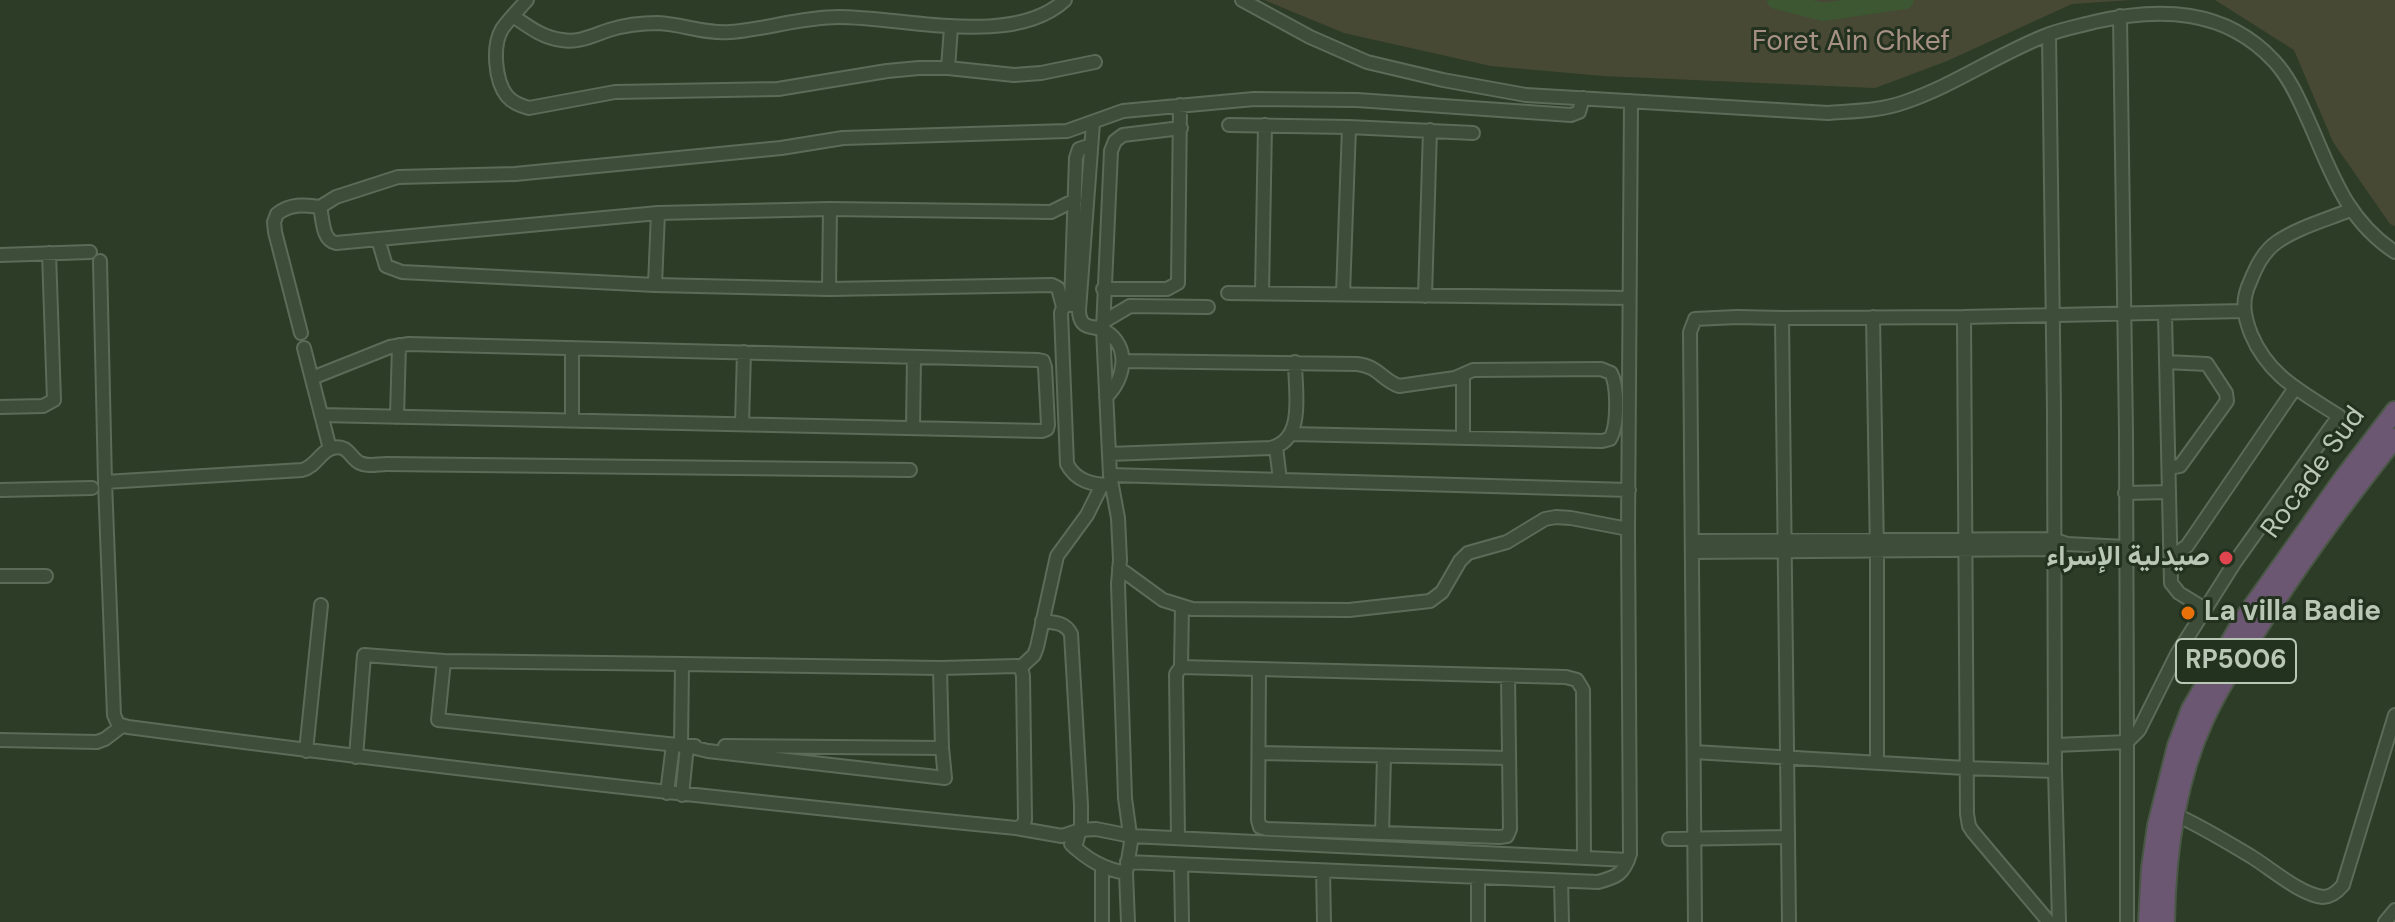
<!DOCTYPE html>
<meta charset="utf-8">
<style>
body{margin:0}
canvas{display:block;background:#2c3c26}
</style>
<canvas width="2395" height="922"></canvas>
<script>
const ctx = document.querySelector('canvas').getContext('2d');
ctx.lineJoin = 'round';
function fill(path, color) { ctx.fillStyle = color; ctx.fill(path, 'evenodd'); }
function trace(path, color, width, dash) { ctx.strokeStyle = color; ctx.lineWidth = width; ctx.lineCap = dash ? 'butt' : 'round'; ctx.setLineDash(dash || []); ctx.stroke(path); }
function label(font, color, halo, rows, align = 'center') {
  ctx.font = font + ' "DM Sans",Vazirmatn,sans-serif'; ctx.lineWidth = 6; ctx.setLineDash([]); ctx.textBaseline = 'middle'; ctx.strokeStyle = halo; ctx.fillStyle = color; for (const [text, x, y, turn = 0] of rows) {
    ctx.save(); ctx.translate(x, y); ctx.rotate((+turn || 0) * Math.PI / 180); ctx.textAlign = isNaN(turn) ? turn : align; if (halo) ctx.strokeText(text, 0, 0); ctx.fillText(text, 0, 0); ctx.restore();
  }
}
fill(new Path2D(`
 M1264,0H2131L2072,4L1947,61L1875,88L1603,76L1491,66L1344,33Z
 M2215,0H2395V226L2390,224L2333,142L2294,50Z`), '#484935');
trace(new Path2D(`
 M1776,0L1823,12L1905,0`), '#3c5732', 18);
const minor = new Path2D(`
 M527,0C519,9 509,19 502,29C492,46 495,81 507,96C513,103 521,106 529,108L615,92L778,89L887,71L919,68H948L1014,75L1041,73L1095,62
 M1242,0L1310,37L1367,62L1443,80L1526,95L1828,113C1854,111 1880,111 1905,102C1955,85 1998,54 2047,35C2062,29 2079,26 2094,22C2159,7 2225,8 2274,61C2288,76 2297,95 2305,113C2330,167 2343,218 2395,252
 M513,16C529,27 543,38 562,40C579,43 594,35 609,30C625,25 641,23 658,23C682,24 705,34 730,32C767,29 802,17 839,17C904,17 1013,48 1065,0
 M2049,34L2054,409L2055,771L2059,922
 M948,68L951,28
 M1093,123L1079,310C1079,313 1080,319 1082,322C1087,329 1098,326 1105,331C1131,346 1125,379 1106,397
 M1229,125L1349,127L1473,133
 M320,207C323,220 322,240 336,243L658,213L830,209L1051,212L1075,200
 M378,239L386,266L402,272L655,285L829,289L1052,285L1058,288L1063,307
 M0,255L90,252
 M100,261L105,482L114,715L118,724L128,727C423,766 719,799 1016,828L1022,826L1025,820L1023,676L1021,667L1017,666L940,668L682,664L681,745
 M655,285L658,213
 M829,289L830,209
 M1103,289H1167L1178,283L1180,105
 M1228,293L1629,298
 M1262,293L1265,125
 M1343,294L1349,127
 M1425,296L1430,130
 M1068,305L1063,307L1061,313L1067,464C1076,481 1092,485 1111,485
 M1071,305L1076,158L1079,149L1091,145
 M2165,314L2171,583L2179,593L2205,609
 M1873,317L1877,552V762
 M1964,317L1967,814L1969,826L1973,832L2049,922
 M1782,318L1789,922
 M1103,322L1130,306L1208,307
 M301,333L275,232L274,222L277,214C291,203 304,205 320,207L336,197L398,177L515,174L781,148L843,138L1067,131L1123,111L1254,99L1357,100L1571,115L1579,112L1583,98
 M304,348L330,449
 M1123,361L1357,364C1378,366 1382,380 1399,386L1455,378L1473,370L1601,369L1611,373C1618,386 1618,426 1610,439L1602,441L1291,434
 M2166,362L2207,364L2226,393L2227,401L2180,466L2169,468
 M312,378L390,347L409,344L1038,360L1043,361L1045,367L1048,425L1047,429L1042,431L321,415
 M0,407L43,406L54,400L49,253
 M397,417L399,345
 M572,420V348
 M742,424L744,352
 M913,428L914,357
 M1463,438V375
 M1276,447L1280,480
 M1109,454L1270,448C1306,441 1295,391 1295,362
 M1110,475L1629,490
 M105,482L302,470C316,467 320,451 333,448C348,444 350,458 360,463C368,467 378,464 387,464L910,470
 M0,490L92,488
 M2125,493L2169,492
 M1692,541L2053,539L2067,544L2125,547
 M1693,552L2053,549L2061,546
 M2171,555L2177,553L2187,546L2295,388
 M1119,568L1163,600L1192,609L1349,610L1430,601L1442,592L1460,561L1468,553L1507,542L1545,519L1556,517L1571,518L1628,529
 M0,576H46
 M1042,621C1055,623 1065,622 1071,634L1081,805V825L1075,848
 M444,661L438,720L687,746L708,751L945,778L942,748L940,668
 M1021,667L1034,655L1037,647L1057,556L1087,515L1102,485
 M1181,667L1182,606
 M1259,669L1258,820L1260,827L1267,829L1500,837L1507,836L1510,829L1508,676
 M0,740L97,742L105,739L122,726
 M2055,745L2127,742L2126,432L2120,16
 M725,746L942,748
 M306,751L321,605
 M1694,752L1965,768L2055,771
 M1259,753L1509,758
 M356,757L364,655L444,661L682,664
 M667,793L673,745
 M682,795L687,746H695
 M2174,814C2201,826 2227,842 2252,857C2270,868 2301,895 2323,897C2332,897 2338,891 2343,885L2395,715
 M1016,828L1062,836L1080,830L1096,829L1131,836L1628,860
 M1382,833L1384,756
 M1178,838L1176,674L1181,667L1566,677L1577,680L1583,690L1584,858
 M1669,839L1788,837
 M1071,844C1087,859 1103,869 1126,873
 M1127,862L1598,882C1617,877 1624,874 1630,854L1628,529L1631,101
 M1181,865L1182,922
 M1102,866V922
 M1323,871L1324,922
 M1478,877V922
 M1561,881L1562,922
 M1128,922L1126,873L1131,842L1125,798L1118,584L1120,560L1118,518L1110,475L1103,329L1111,151L1115,141L1123,135L1181,128
 M1695,922L1690,332L1695,319L1737,317L1782,318L1964,317L2243,311
 M2127,922V742L2139,730L2177,654L2235,562L2339,416C2302,392 2269,377 2251,334C2244,316 2241,301 2250,282C2256,267 2263,252 2277,242C2299,227 2326,220 2350,210
 M2385,922L2395,910`);
const highway = new Path2D(`
 M2148,922L2151,868L2157,826L2177,746L2191,709L2243,620L2343,479L2395,411
 M2165,922C2166,853 2175,783 2204,720C2219,687 2240,656 2260,625C2301,560 2347,498 2395,438`);
trace(minor, '#5c6a58', 16);
trace(highway, '#495745', 22);
trace(minor, '#3e4c3a', 12);
trace(highway, '#6c5772', 18);
for (const [x, y, r, color] of [
 [2226,558,8,"#e0444e"],
 [2188,613,8,"#e8710a"]
]) { const dot = new Path2D(); dot.arc(x, y, r, 0, 2 * Math.PI); ctx.fillStyle = color; ctx.fill(dot); trace(dot, '#23311f', 3); }
for (const [x, y, w] of [
 [2236,661,120]
]) { const box = new Path2D(); box.roundRect(x - w / 2, y - 22, w, 44, 6); ctx.fillStyle = '#23311f'; ctx.fill(box); trace(box, '#bac7b6', 2); }
label('bold 26px', '#bac7b6', null, [
 ["RP5006",2236,661]
]);
label('28px', '#a79184', '#23311f', [
 ["Foret Ain Chkef",1851,43]
]);
label('28px', '#bac7b6', '#23311f', [
 ["Rocade Sud",2314,473,-54]
]);
label('bold 28px', '#bac7b6', '#23311f', [
 ["صيدلية الإسراء",2210,558],
 ["La villa Badie",2204,613,"left"]
], 'right');
</script>
